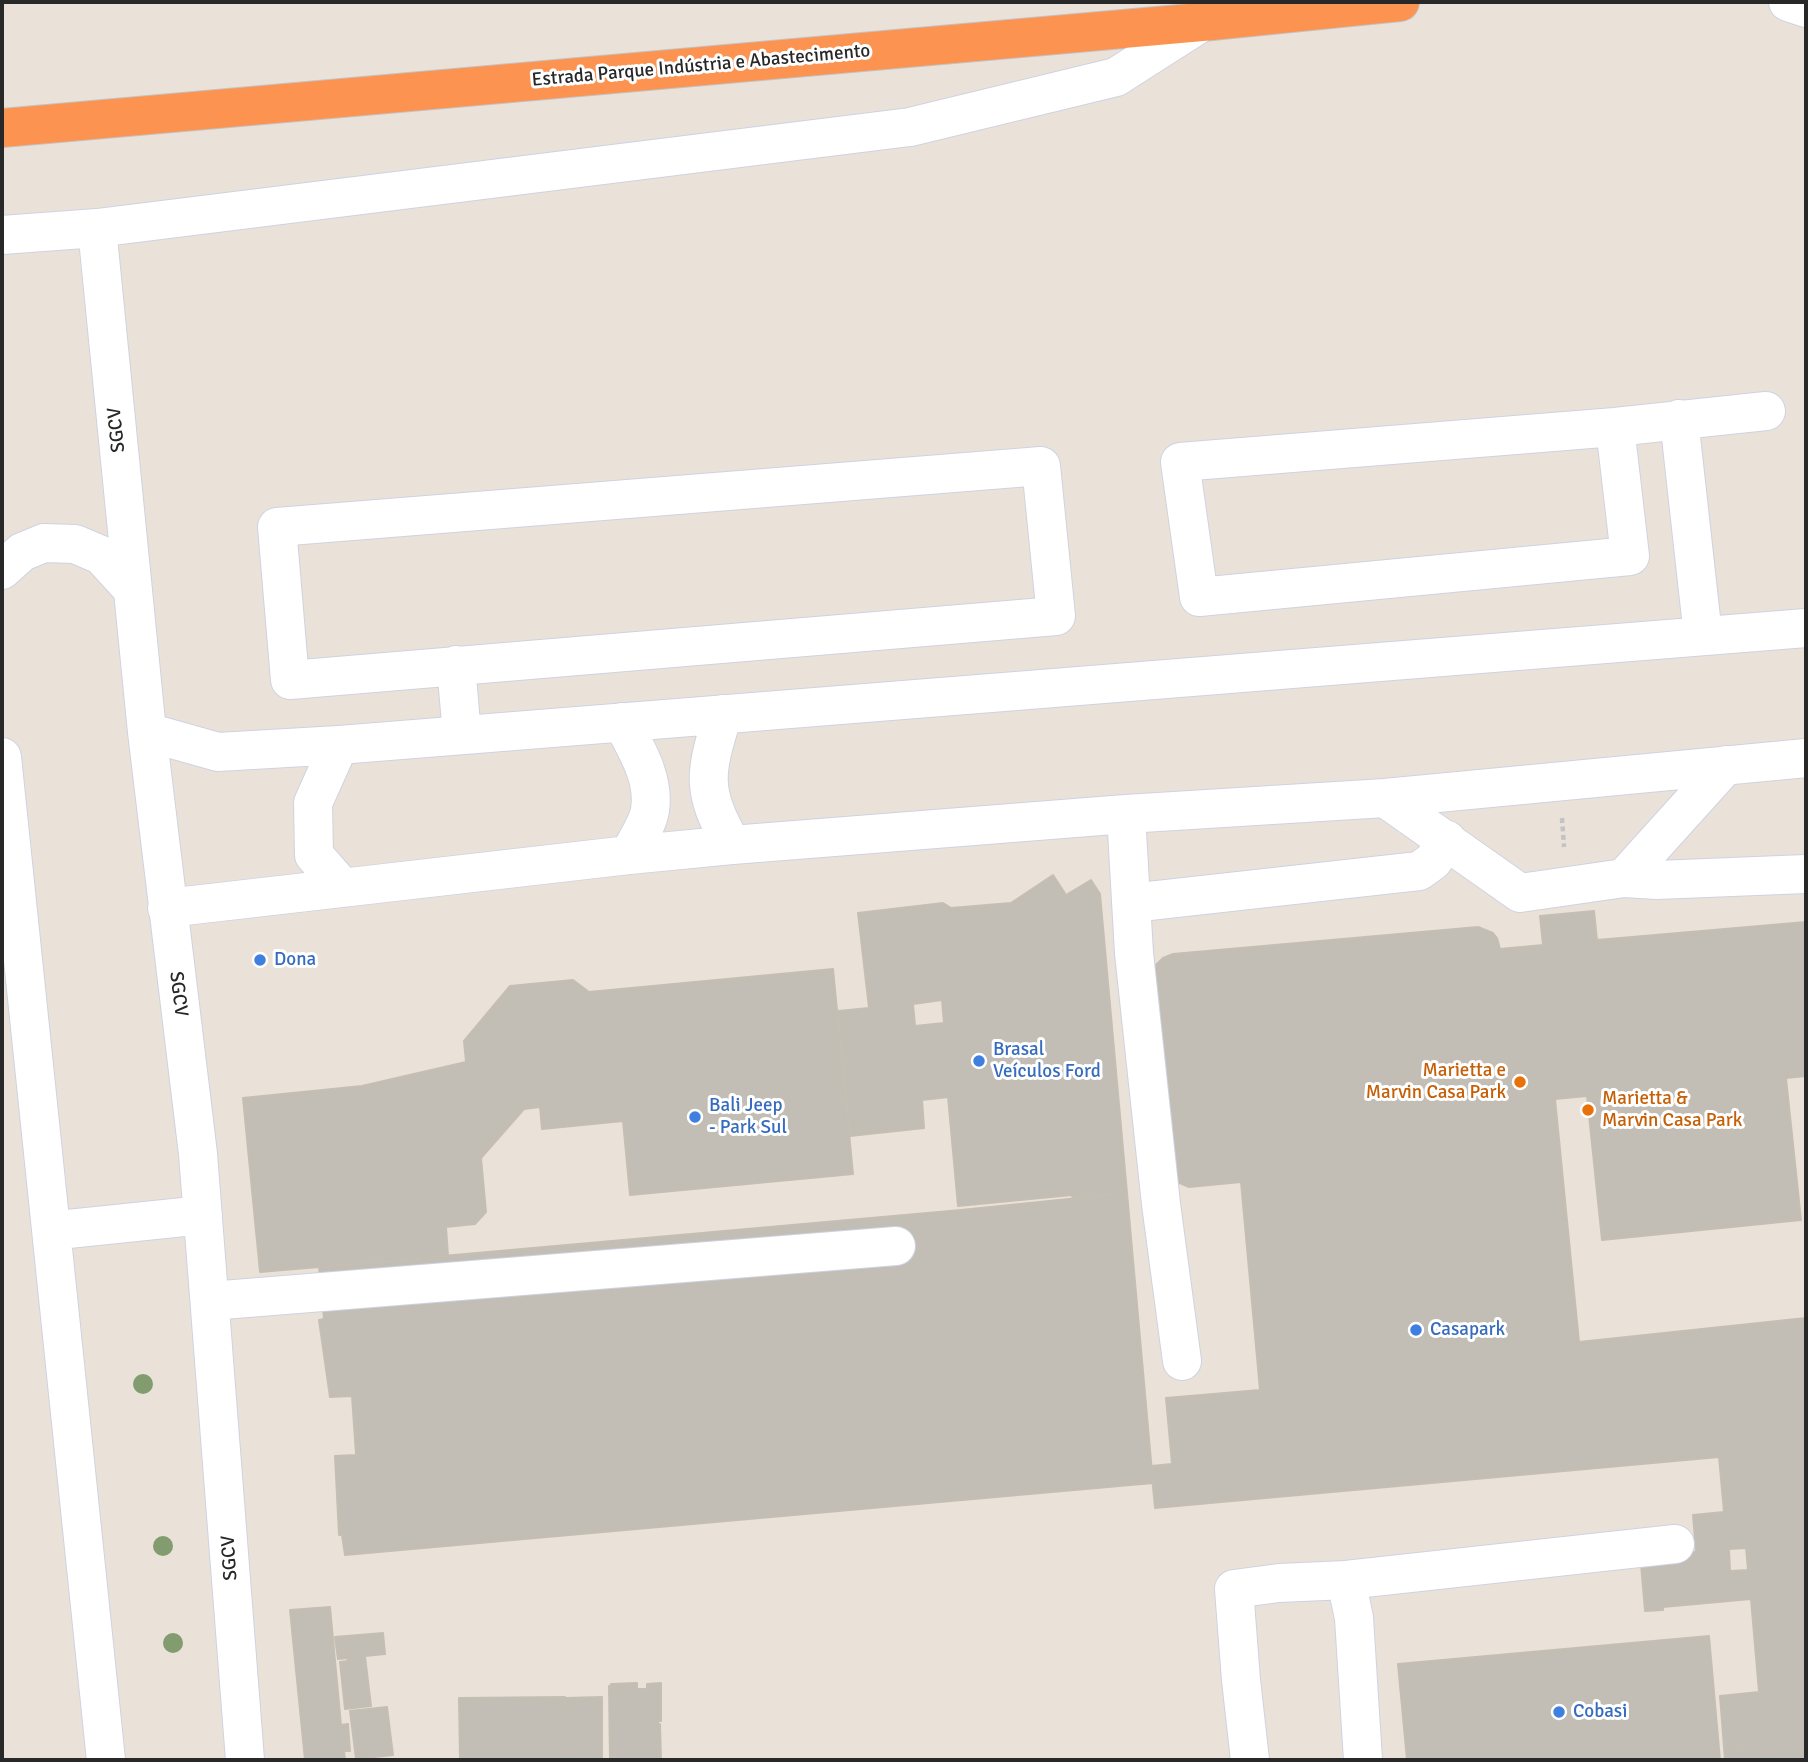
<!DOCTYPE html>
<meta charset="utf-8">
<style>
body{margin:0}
#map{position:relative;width:1808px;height:1762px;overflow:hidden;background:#eae2d9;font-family:Signika,sans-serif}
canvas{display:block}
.frame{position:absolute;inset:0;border:4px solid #282828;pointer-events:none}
</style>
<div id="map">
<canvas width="1808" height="1762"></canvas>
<div class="frame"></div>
</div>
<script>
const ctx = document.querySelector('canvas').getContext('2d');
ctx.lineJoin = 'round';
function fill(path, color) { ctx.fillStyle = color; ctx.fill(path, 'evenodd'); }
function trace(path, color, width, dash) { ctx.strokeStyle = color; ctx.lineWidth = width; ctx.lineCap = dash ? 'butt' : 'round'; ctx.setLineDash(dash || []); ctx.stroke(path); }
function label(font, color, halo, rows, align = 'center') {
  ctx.font = font + ' Signika,sans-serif'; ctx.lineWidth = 6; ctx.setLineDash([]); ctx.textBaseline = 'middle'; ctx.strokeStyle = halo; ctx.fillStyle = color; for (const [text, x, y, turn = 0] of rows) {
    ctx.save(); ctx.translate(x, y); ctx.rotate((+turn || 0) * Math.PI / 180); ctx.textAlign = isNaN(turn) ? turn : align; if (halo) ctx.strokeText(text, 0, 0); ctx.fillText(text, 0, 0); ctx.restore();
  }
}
const building = new Path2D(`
 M1053,875L1066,895L1091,880L1100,894L1127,1193L1073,1199L1072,1195L958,1206L948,1097L922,1100L924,1128L850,1136L838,1011L869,1008L858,913L943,903L951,908L1011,903ZM942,1000L944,1023L915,1026L913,1004Z
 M1594,911L1597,940L1806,922V1076L1786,1078L1801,1220L1602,1240L1587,1096L1555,1099L1579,1342L1806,1318V1760H1764L1763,1743L1724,1747L1720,1696L1759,1692L1751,1599L1663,1607V1610L1645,1611L1641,1564L1658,1556L1696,1552L1693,1515L1724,1512L1719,1457L1155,1508L1151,1466L1172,1464L1166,1398L1260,1390L1241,1182L1189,1187L1175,1181L1152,977L1155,966L1163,958L1173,954L1478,927L1493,933L1497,938L1500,949L1543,945L1540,916ZM1746,1548L1748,1570L1730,1571L1729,1549Z
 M833,969L853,1174L630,1195L623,1121L542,1129L540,1107L524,1109L481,1158L486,1212L475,1224L446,1227L448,1256L260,1272L243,1098L362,1086L466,1062L464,1041L510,986L573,980L589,992Z
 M1127,1193L1153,1483L345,1555L342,1535H339L335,1456L356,1455L352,1396L330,1397L319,1320L324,1319L319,1267L961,1210Z
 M330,1607L341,1725L348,1724L350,1751H344L345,1760H305L290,1610Z
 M383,1633L385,1654L365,1656L371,1706L345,1709L340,1662L348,1661L347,1658L338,1659L335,1637Z
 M1709,1636L1720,1760H1407L1398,1664Z
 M637,1683V1689H647V1684L661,1683V1721H658V1724H660L661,1760H610L609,1686L611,1687V1684Z
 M602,1697V1760H567L565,1698Z
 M459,1698L565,1697L567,1760H460Z
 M387,1707L393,1755L356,1759L350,1711Z
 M1763,1743L1764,1760H1725L1724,1747Z`);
fill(building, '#c2bdb5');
trace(building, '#c5beb3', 2);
const minor = new Path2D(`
 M1788,2L1806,8
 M97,228L147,732L198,1154L245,1760
 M2,235L97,228L910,127L1116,77L1202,22
 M1679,419L1703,636
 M1615,427L1630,556L1199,597L1180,462L1615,427L1766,411
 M1041,466L1056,616L290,680L277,527Z
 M2,570L22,552L44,543L75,544L101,555L133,590
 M456,665L462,735
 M723,714C705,773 700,789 732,845
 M622,722C636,749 655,778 650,810C648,824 636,841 629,855
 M147,732L218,752L339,745L1806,628
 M339,745L313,803L314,855L343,888
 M2,757L106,1760
 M1385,798L1520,893L1624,878L1657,880L1806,874
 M1126,814L1134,953L1161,1204L1182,1361
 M1624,878L1726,765
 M1131,903L1419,871L1433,861L1447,840
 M167,908L629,855L732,845L1126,814L1385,798L1806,758
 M51,1228L68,1229L203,1215
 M210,1301L896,1246
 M1346,1580L1675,1544
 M1250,1760L1241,1680L1234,1589L1279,1583L1346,1580L1354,1618L1363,1760`);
const highway = new Path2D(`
 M2,128L1202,22L1400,2`);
trace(minor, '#ced3e1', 40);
trace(highway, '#c3c3c3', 40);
trace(new Path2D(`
 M1562,818L1564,847`), '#c3c3c3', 4.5, [5, 3.5]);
trace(minor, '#fff', 38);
trace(highway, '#fd9351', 38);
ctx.fillStyle = '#829c6f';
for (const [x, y] of [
 [143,1384],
 [163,1546],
 [173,1643]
]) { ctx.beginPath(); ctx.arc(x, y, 10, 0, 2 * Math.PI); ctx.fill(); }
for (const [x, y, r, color] of [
 [260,960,7,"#3f7fe0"],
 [979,1061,7,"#3f7fe0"],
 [1520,1082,7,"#e8710a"],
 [1588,1110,7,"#e8710a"],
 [695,1117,7,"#3f7fe0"],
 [1416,1330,7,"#3f7fe0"],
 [1559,1712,7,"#3f7fe0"]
]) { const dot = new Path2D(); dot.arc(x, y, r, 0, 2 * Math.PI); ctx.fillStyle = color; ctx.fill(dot); trace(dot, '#fff', 2.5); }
label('19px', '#282828', '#fff', [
 ["Estrada Parque Indústria e Abastecimento",701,66,-5],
 ["SGCV",117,430,-96],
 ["SGCV",178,994,83],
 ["SGCV",230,1558,-94]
]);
label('19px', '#366cbe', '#fff', [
 ["Dona",274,960],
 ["Brasal",993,1050],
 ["Veículos Ford",993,1072],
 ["Bali Jeep",709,1106],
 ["- Park Sul",709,1128],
 ["Casapark",1430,1330],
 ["Cobasi",1573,1712]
], 'left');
label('19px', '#c56008', '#fff', [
 ["Marietta e",1506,1071],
 ["Marvin Casa Park",1506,1093],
 ["Marietta &",1602,1099,"left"],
 ["Marvin Casa Park",1602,1121,"left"]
], 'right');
</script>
